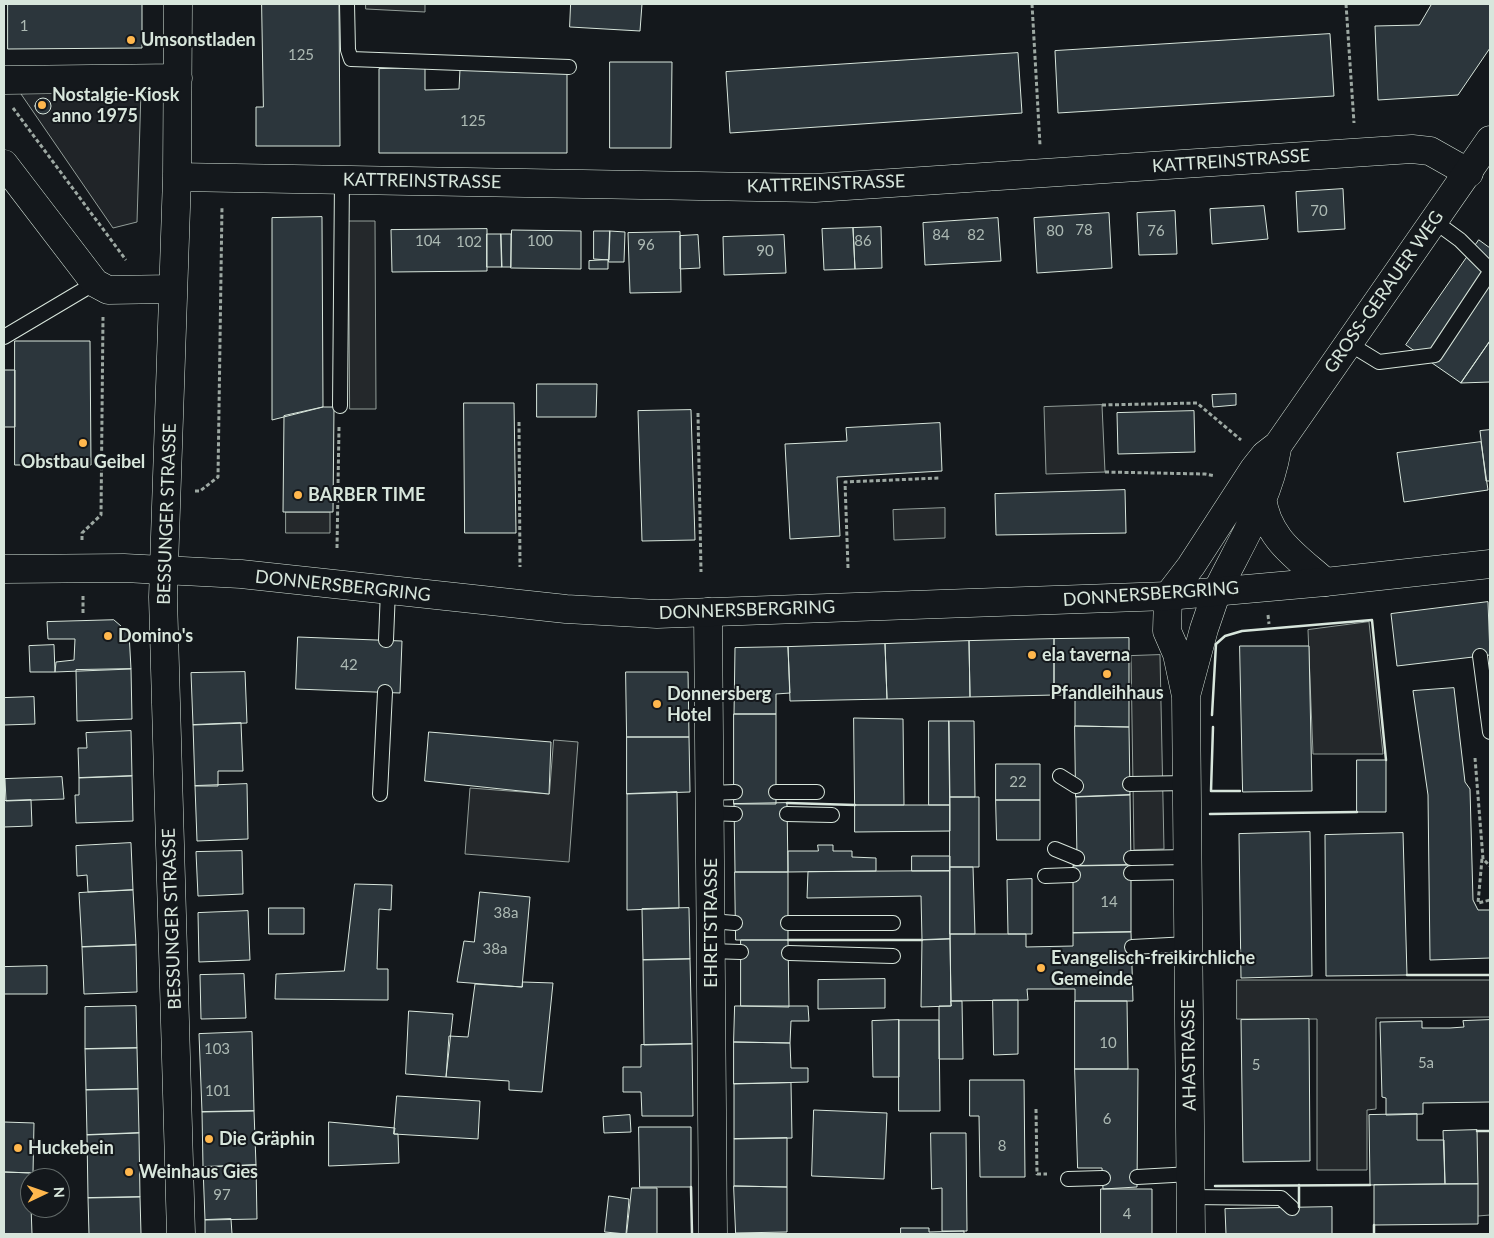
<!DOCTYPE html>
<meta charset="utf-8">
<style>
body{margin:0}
#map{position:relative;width:1494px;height:1238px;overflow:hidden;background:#14181c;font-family:Lato,sans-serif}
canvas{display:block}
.frame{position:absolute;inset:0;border:5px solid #d8e6dc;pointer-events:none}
.north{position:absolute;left:20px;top:1168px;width:50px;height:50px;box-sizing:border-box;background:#14181c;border:1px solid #626a69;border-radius:50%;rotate:87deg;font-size:14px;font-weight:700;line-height:20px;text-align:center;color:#d8e6dc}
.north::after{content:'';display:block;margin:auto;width:18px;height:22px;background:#ffb74d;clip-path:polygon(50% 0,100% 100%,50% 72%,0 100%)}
</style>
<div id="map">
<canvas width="1494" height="1238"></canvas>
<div class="frame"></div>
<div class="north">N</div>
</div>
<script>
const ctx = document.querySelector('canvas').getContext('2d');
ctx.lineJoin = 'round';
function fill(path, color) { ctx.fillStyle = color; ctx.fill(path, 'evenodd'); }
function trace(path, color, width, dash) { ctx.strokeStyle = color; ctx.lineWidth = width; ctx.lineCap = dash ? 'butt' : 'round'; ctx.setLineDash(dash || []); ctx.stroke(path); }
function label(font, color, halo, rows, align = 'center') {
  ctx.font = font + ' Lato,sans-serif'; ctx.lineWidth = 4; ctx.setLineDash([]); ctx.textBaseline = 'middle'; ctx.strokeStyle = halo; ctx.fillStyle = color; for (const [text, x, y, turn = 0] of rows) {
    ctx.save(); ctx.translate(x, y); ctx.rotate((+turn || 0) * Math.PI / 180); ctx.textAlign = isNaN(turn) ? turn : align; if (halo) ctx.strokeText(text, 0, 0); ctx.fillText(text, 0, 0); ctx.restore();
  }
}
const green = new Path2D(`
 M141,91L137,222L113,228L21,94Z`);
fill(green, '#202428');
trace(green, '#939e99', 1);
const parking = new Path2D(`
 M366,4H425V12L366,9Z
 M349,221H375L376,409H350Z
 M1102,405L1105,472L1046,474L1044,407Z
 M945,508V538L894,540L893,510Z
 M286,512H330V533H286Z
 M1369,622L1383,754H1313L1308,630Z
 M1160,655L1164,849L1134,850L1131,656Z
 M554,740L578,742L569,862L465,854L470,788L549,794Z
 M1237,980H1490V1017L1376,1018V1109L1367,1110V1170H1317V1019H1237Z
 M1477,1131H1490V1215L1478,1216Z`);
fill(parking, '#24282b');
trace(parking, '#939e99', 1);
const building = new Path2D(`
 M8,4H142V48L8,49Z
 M262,4H339L340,146H256V107H263Z
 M571,4H642L640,31L570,27Z
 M1432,4H1490V48L1458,95L1378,100L1375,26L1419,25Z
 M1330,34L1334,96L1058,113L1055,51Z
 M1018,53L1022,113L730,133L726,72Z
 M610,62H672L671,148H610Z
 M425,68V90L459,89L460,69H567V153H379V69Z
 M35 106a8 8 0 1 1 16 0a8 8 0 1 1-16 0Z
 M1343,189L1345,229L1298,232L1296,192Z
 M1264,206L1268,239L1212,244L1210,209Z
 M1175,211L1177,254L1139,255L1137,213Z
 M1109,213L1112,268L1037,273L1034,218Z
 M322,217L323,407L272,420V218Z
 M998,218L1001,261L925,265L923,223Z
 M881,227L882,268L855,269L853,228Z
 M853,228L855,269L824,270L822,229Z
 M487,229V271L392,272L391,230Z
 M512,230L581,231V269L511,268Z
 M594,231H610L609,260L594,259Z
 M610,231L625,232L624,262H609Z
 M680,232L681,292L630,293L628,233Z
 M487,234H501L502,267H487Z
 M501,234H511V267H502Z
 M698,235L700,268L680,269V236Z
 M784,235L786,273L724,275L723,237Z
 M1479,240L1490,248V341L1461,383L1406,345Z
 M608,260V269H589V261Z
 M15,341H90L91,465H15Z
 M1490,341V382L1461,383Z
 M4,370H15V427H4Z
 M537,384H597L596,417H537Z
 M1236,394V405L1213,407L1212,395Z
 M464,403H514L516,533H465Z
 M323,407H334L333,512H283L284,416Z
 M691,410L695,540L642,541L638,411Z
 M1194,411L1195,452L1118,454L1117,413Z
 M940,423L942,471L837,477L840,536L790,539L785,444L847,441L846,428Z
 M1490,430V481H1486L1480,431Z
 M1481,442L1488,490L1404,502L1397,453Z
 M1125,490L1126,533L996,535L995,494Z
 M1488,602L1490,655L1397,666L1391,614Z
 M114,620L129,633L131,669L55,672L56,662L74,660L75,639H48L47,622Z
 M298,637L402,641L400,693L296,689Z
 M1129,638V727L1075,726V695H1054V639Z
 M1054,639V695L970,697L969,641Z
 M969,641L970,697L887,699L885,644Z
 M885,644L887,699L790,701L788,647Z
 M54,645L55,672H30L29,646Z
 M1240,646H1309L1312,791L1243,792Z
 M788,647L790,693L776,694V714H734L735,648Z
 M131,669L132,719L77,721L76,670Z
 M245,672L247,723L193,725L191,673Z
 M626,672H688L689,737H627Z
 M1454,688L1465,782L1470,789L1473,900L1478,910H1490V958L1430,960L1428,795L1413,691Z
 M34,697L35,724L4,725V698Z
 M734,714H776V804H734Z
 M854,718L903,719L904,805H855Z
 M929,721H949L950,805H929Z
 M949,721H974L975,797H950Z
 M241,723L243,771H218V786H195L193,725Z
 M1075,726L1129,727L1130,795L1076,797Z
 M131,731L132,776L79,778L78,748H87L86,733Z
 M429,732L551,742L549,794L425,781Z
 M627,737H689L690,792L627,794Z
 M1357,760H1386V812H1357Z
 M996,764H1040V800H996Z
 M132,776L133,821L76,823L75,795H79V778Z
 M62,777L64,799L6,801L5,779Z
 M247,784L248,839L197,841L195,786Z
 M677,792L679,908L627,910V794Z
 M1130,795L1131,865L1073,866L1077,858L1076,797Z
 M950,797H979V867H950Z
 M31,800L32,826L4,827V801Z
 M996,800H1040V840H997Z
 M787,803L788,872H735L734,804Z
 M855,805H950V831L855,832Z
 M1310,832L1312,976L1241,978L1239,834Z
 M1403,833L1407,975L1326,976L1325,835Z
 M131,843L133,890L88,892L87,875L77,876L76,846Z
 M818,845H833V851H852V857L876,858V871L788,872V851H818Z
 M242,851L243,894L198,896L196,852Z
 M912,856H950V871H912Z
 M1131,865V932L1073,933V866Z
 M950,867H973L975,934H950Z
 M950,871V939L922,940L921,896L807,898L808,872Z
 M735,872H788V940H736Z
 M1032,879V934H1008L1007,880Z
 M355,884L392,885L391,910L379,909L377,969H388V1000L275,999L276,974L344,971Z
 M133,890L136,945L82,947L79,893Z
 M480,892L530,897L522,987L457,982L464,941L474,942Z
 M269,908H304V934H269Z
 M689,908L690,959L643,960L642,909Z
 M248,911L250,960L199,962L198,913Z
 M1131,932L1133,1001H1075V989H1027L1028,1000L951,1001L950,934H1026V947L1073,946V933Z
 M950,939L951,1006L921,1007L922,940Z
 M741,940H788L789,1007L741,1006Z
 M136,945L137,992L84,994L82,947Z
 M690,959L692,1044L644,1045L643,960Z
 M47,966V994H4V967Z
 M244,974L246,1018L201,1019L200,975Z
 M885,979V1008L818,1009V980Z
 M523,982L553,983L542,1092L509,1090V1081L446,1077L449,1036L468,1037L475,984L522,987Z
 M993,1000H1018V1054L994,1055Z
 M951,1001H962L963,1059H939V1006H951Z
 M1075,1001H1127L1128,1069H1075Z
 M136,1006L137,1048L85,1049V1007Z
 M735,1006H808L809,1021H791L790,1043L734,1042Z
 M409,1011L453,1014L446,1077L406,1074Z
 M1309,1019L1310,1161L1243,1162L1241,1020Z
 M899,1020V1077H873L872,1021Z
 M899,1020H939L940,1111H899Z
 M1490,1020V1102L1423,1103V1114L1386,1115V1098L1382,1097L1380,1022L1422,1021V1028H1450L1464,1027L1463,1021Z
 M252,1032L254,1111L202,1112L199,1034Z
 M734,1042L790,1043L791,1068H808V1082L734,1084Z
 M692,1044L693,1116H642L641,1092H623V1067H641V1045Z
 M137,1048L138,1089L86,1090L85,1049Z
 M1075,1069H1138L1137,1187L1103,1189L1102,1168H1078Z
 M970,1080H1024L1025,1177H980L979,1116H970Z
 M791,1083L792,1138L734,1139V1084Z
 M138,1089L139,1133L87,1135L86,1090Z
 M397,1096L480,1101L478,1139L394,1134Z
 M814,1110L887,1113L884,1179L812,1176Z
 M254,1111L256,1165L203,1167L202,1112Z
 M1417,1114V1140H1444L1445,1184L1370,1185L1369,1115Z
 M630,1115L631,1132L604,1133L603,1117Z
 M4,1122L34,1123L33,1173L4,1172Z
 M329,1122L395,1128L394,1134H398L399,1163L329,1166Z
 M639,1127H691V1187H640Z
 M1477,1130L1478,1184H1445L1443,1131Z
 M139,1133L140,1197L88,1198L87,1135Z
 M931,1133H966L967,1231H942V1188L932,1189Z
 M787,1138V1187L734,1186V1139Z
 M256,1165L257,1219L205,1220L203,1167Z
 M4,1172L33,1173V1178H30L32,1234H4Z
 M1478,1184V1224L1374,1225V1185Z
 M734,1186L787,1187V1232L736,1233Z
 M632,1188H657V1234H627Z
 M1101,1189H1152V1234H1101Z
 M609,1196L629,1199L626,1234L605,1232Z
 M140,1197L141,1234H89L88,1198Z
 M1332,1207V1234H1226L1225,1209Z
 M231,1219L232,1234H205V1220Z
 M901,1228H929V1232L964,1231V1234H901Z`);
fill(building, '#2c363c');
trace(building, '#d8e6dc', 1);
const lane = new Path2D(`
 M347,4L348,50L351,59L569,67
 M1434,221L1460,240L1490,270
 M4,337L95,283
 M1348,343L1379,362L1435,355L1490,272
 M340,406L342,179
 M386,640L388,590
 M1480,656L1490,732
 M1060,776L1076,786
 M1130,784L1187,783
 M776,792H817
 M710,793L735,792
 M380,794L385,692
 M710,813L735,814
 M787,814L832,815
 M1055,849L1077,858
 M1131,858L1188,857
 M1131,873L1188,872
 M1045,876L1073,875
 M711,921L735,923
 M788,923H893
 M1132,947L1188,944
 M711,951L741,952
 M789,953L893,956
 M1137,1177L1191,1174
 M1068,1179L1103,1178
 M1191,1197L1281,1198L1292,1208`);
const street = new Path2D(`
 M178,4L177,177L163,597L181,1234
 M4,80L178,78
 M4,164L95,283L108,290L172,289
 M177,177L815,188L1412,149L1430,151L1469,173
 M1168,596L1167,631L1177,654L1186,696L1191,1234
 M708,612L713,1234
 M1187,692L1204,629L1217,591`);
const secondary = new Path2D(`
 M1262,497C1267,539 1296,556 1325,582
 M1217,591C1239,546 1269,499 1277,449
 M1168,596L1191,566L1254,469L1265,455L1278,445L1490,140`);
const primary = new Path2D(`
 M4,569L124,568L241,574L566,609L657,614L1168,596L1325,582L1490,564`);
trace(lane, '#d8e6dc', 16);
trace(street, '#d8e6dc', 29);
trace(secondary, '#d8e6dc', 29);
trace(primary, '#d8e6dc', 29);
trace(new Path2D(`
 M1032,4L1040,145
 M1346,4L1354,123
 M13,108L126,260
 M1102,405L1197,403L1241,440
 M698,413L701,572
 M519,422L520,567
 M1105,472L1205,474L1215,476
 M195,491H200L218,477L222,206
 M82,540V533L101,515L103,317
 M337,548L339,427
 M848,568L845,482L939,478
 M83,596V613
 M1268,615L1269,624
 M1475,758L1483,859L1490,866
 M1482,859L1478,903L1490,900
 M1036,1109L1037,1174H1047`), '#9da8a2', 3, [4, 2.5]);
trace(lane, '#14181c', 14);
trace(street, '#14181c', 28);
trace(secondary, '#14181c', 28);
trace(primary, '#14181c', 28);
trace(new Path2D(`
 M1212,715L1216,644L1225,636L1242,631L1372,620L1386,760
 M1213,727L1211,791H1240
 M787,803L855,805
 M1210,814L1357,812
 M788,940H922
 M1407,975H1490
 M1477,1131H1490
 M1299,1185V1207
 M1215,1186L1370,1185
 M691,1187L692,1234
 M1374,1225V1234`), '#d8e6dc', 2.5);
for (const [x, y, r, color] of [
 [131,40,5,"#ffb74d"],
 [42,105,5,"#ffb74d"],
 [83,443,5,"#ffb74d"],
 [298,495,5,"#ffb74d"],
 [108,636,5,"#ffb74d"],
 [1032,655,5,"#ffb74d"],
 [1107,674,5,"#ffb74d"],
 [657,704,5,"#ffb74d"],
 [1041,968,5,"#ffb74d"],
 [209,1139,5,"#ffb74d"],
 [18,1148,5,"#ffb74d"],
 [129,1172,5,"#ffb74d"]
]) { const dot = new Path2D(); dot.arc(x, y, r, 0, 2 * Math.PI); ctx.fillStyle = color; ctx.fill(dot); trace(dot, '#14181c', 2); }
label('15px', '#adbab4', null, [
 ["1",24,26],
 ["125",301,55],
 ["125",473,121],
 ["70",1319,211],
 ["78",1084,230],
 ["80",1055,231],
 ["76",1156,231],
 ["84",941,235],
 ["82",976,235],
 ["104",428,241],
 ["100",540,241],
 ["86",863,241],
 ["102",469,242],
 ["96",646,245],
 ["90",765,251],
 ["42",349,665],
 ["22",1018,782],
 ["14",1109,902],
 ["38a",506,913],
 ["38a",495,949],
 ["10",1108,1043],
 ["103",217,1049],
 ["5a",1426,1063],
 ["5",1256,1065],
 ["101",218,1091],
 ["6",1107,1119],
 ["8",1002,1146],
 ["97",222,1195],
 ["4",1127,1214]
]);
label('bold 18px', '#d8e6dc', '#14181c', [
 ["Umsonstladen",141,40],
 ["Nostalgie-Kiosk",52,95],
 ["anno 1975",52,116],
 ["Obstbau Geibel",83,462,"center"],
 ["BARBER TIME",308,495],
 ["Domino's",118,636],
 ["ela taverna",1042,655],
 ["Pfandleihhaus",1107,693,"center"],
 ["Donnersberg",667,694],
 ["Hotel",667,715],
 ["Evangelisch-freikirchliche",1051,958],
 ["Gemeinde",1051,979],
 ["Die Gräphin",219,1139],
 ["Huckebein",28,1148],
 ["Weinhaus Gies",139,1172]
], 'left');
label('18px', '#d8e6dc', '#14181c', [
 ["KATTREINSTRASSE",1231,161,-4],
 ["KATTREINSTRASSE",422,181,1],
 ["KATTREINSTRASSE",826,184,-2],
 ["GROSS-GERAUER WEG",1384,292,-55],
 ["BESSUNGER STRASSE",167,514,-88],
 ["DONNERSBERGRING",343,586,6],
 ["DONNERSBERGRING",1151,594,-4],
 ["DONNERSBERGRING",747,610,-2],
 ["BESSUNGER STRASSE",172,919,-92],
 ["EHRETSTRASSE",711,923,-90],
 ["AHASTRASSE",1189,1055,-91]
]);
</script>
